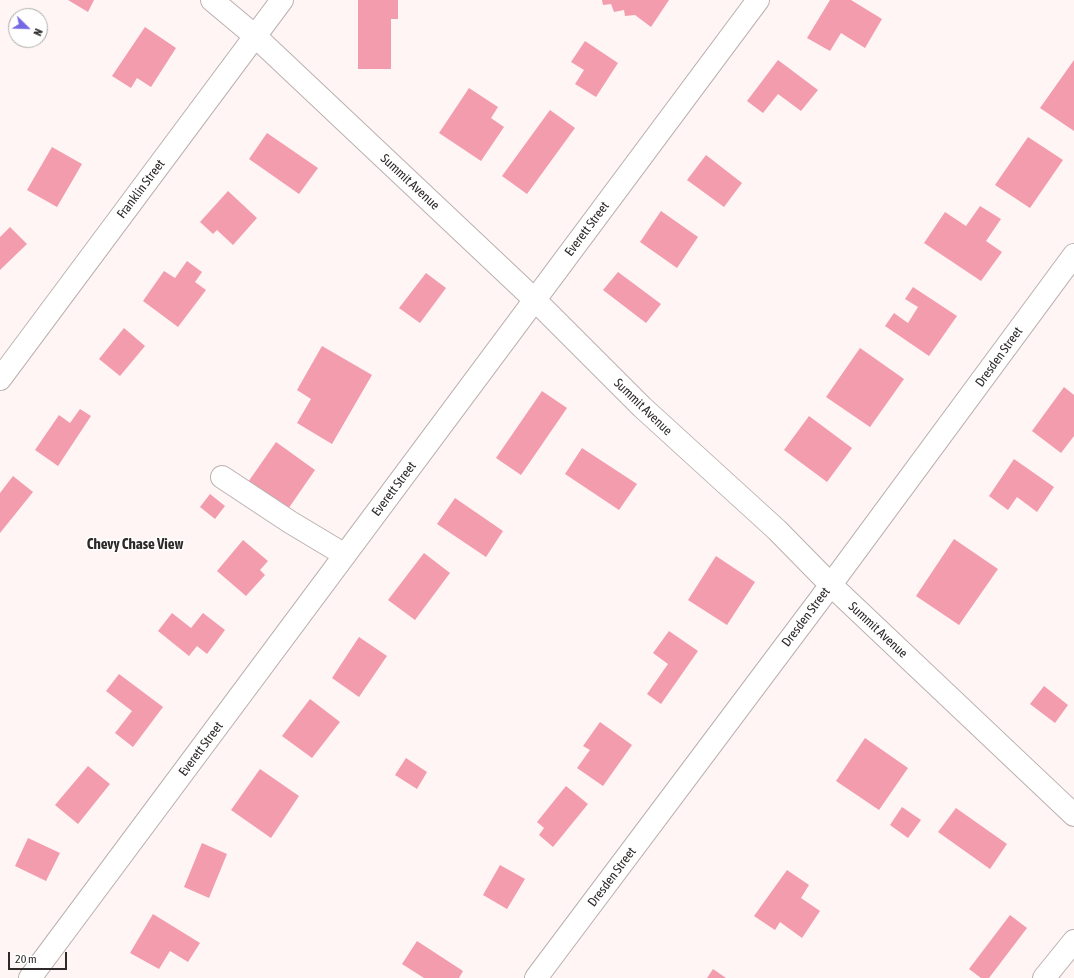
<!DOCTYPE html>
<style>
body{margin:0}
#map{position:relative;width:1074px;height:978px;overflow:hidden;background:#fef5f4;font-family:"Asap Condensed",sans-serif}
canvas{display:block}
.north{position:absolute;left:8px;top:8px;width:40px;height:40px;box-sizing:border-box;background:#fff;border:1px solid #abaaa9;border-radius:50%;rotate:113deg;font-size:11px;font-weight:700;line-height:16px;text-align:center;color:#2d2a29}
.north::after{content:'';display:block;margin:auto;width:14px;height:18px;background:#7469e3;clip-path:polygon(50% 0,100% 100%,50% 72%,0 100%)}
.scale{position:absolute;left:8px;top:952px;width:59px;height:18px;box-sizing:border-box;border:2px solid #2d2a29;border-top:0;padding-left:5px;font-size:12px;line-height:14px;white-space:nowrap;color:#2d2a29;-webkit-text-stroke:3px #fff;paint-order:stroke}
</style>
<div id="map">
<canvas width="1074" height="978"></canvas>
<div class="north">N</div>
<div class="scale">20 m</div>
</div>
<script>
const ctx = document.querySelector('canvas').getContext('2d');
ctx.lineJoin = 'round';
function fill(path, color) { ctx.fillStyle = color; ctx.fill(path, 'evenodd'); }
function trace(path, color, width, dash) { ctx.strokeStyle = color; ctx.lineWidth = width; ctx.lineCap = dash ? 'butt' : 'round'; ctx.setLineDash(dash || []); ctx.stroke(path); }
function label(font, color, halo, rows, align = 'center') {
  ctx.font = font + ' "Asap Condensed",sans-serif'; ctx.lineWidth = 3; ctx.setLineDash([]); ctx.textBaseline = 'middle'; ctx.strokeStyle = halo; ctx.fillStyle = color; for (const [text, x, y, turn = 0] of rows) {
    ctx.save(); ctx.translate(x, y); ctx.rotate((+turn || 0) * Math.PI / 180); ctx.textAlign = isNaN(turn) ? turn : align; if (halo) ctx.strokeText(text, 0, 0); ctx.fillText(text, 0, 0); ctx.restore();
  }
}
fill(new Path2D(`
 M68,0H94L88,12Z
 M358,0H398V19H391V69H358Z
 M602,0H669L651,27L635,15L625,16L624,10L614,12L611,4L603,5Z
 M830,0H851L882,19L865,48L841,33L830,51L807,38Z
 M145,27L176,48L151,87L137,78L131,88L112,76Z
 M585,41L618,63L596,97L575,84L584,70L571,62Z
 M778,60L818,90L801,111L778,94L763,113L747,101Z
 M1074,60V131L1040,108Z
 M469,88L498,107L491,118L504,127L481,161L439,133Z
 M550,110L575,128L527,194L502,176Z
 M267,133L318,168L299,194L249,159Z
 M1028,137L1063,160L1030,208L995,185Z
 M52,147L82,164L57,207L27,190Z
 M706,155L742,183L724,207L687,180Z
 M228,191L257,218L233,245L217,230L213,234L200,222Z
 M980,206L1001,219L986,241L1002,252L981,281L924,243L945,212L966,226Z
 M661,211L698,237L677,268L640,242Z
 M10,227L27,244L0,270V237Z
 M187,261L202,272L195,282L206,290L178,327L143,301L164,271L175,278Z
 M618,272L661,304L646,323L603,290Z
 M426,273L446,288L420,323L399,308Z
 M913,287L957,316L929,356L885,326L894,313L908,323L918,307L905,299Z
 M124,328L145,346L120,376L99,359Z
 M322,346L372,375L332,444L297,423L311,399L297,390Z
 M860,348L904,379L870,427L826,397Z
 M1064,387L1074,395V436L1061,453L1032,431Z
 M542,391L567,408L521,475L496,458Z
 M80,409L91,416L58,466L35,450L59,415L70,423Z
 M809,416L852,448L827,482L784,450Z
 M276,442L315,470L286,512L246,485Z
 M582,448L637,484L619,510L565,474Z
 M1014,459L1054,487L1037,512L1017,497L1008,510L989,496Z
 M13,476L33,492L0,533V493Z
 M210,494L225,506L215,519L200,507Z
 M455,498L503,531L486,557L437,524Z
 M954,539L998,569L959,625L916,596Z
 M243,540L268,561L260,570L265,575L246,596L217,571Z
 M424,553L450,573L415,620L388,600Z
 M716,556L755,582L727,625L688,600Z
 M172,613L191,628L203,613L225,630L207,654L197,646L189,656L158,631Z
 M669,631L698,651L661,704L647,694L668,664L653,653Z
 M359,637L387,656L359,697L332,678Z
 M119,674L163,707L133,747L115,733L132,711L106,691Z
 M1044,686L1068,705L1055,723L1030,704Z
 M310,699L340,722L312,758L282,736Z
 M600,722L632,745L603,786L577,768L590,750L583,746Z
 M865,738L908,768L879,810L836,781Z
 M406,758L427,772L417,789L395,775Z
 M88,766L110,784L78,824L55,805Z
 M260,769L299,796L271,838L231,810Z
 M566,786L588,804L553,847L539,835L544,828L537,822Z
 M902,807L921,820L908,838L890,825Z
 M956,808L1007,844L990,869L938,832Z
 M28,838L60,853L46,881L15,866Z
 M202,843L227,854L209,898L184,887Z
 M500,865L525,879L507,909L483,895Z
 M787,870L809,885L801,898L820,911L802,938L780,922L775,930L754,916Z
 M153,914L200,943L188,962L170,951L159,969L130,953Z
 M1010,915L1027,928L989,978H981L969,969Z
 M417,941L463,971L459,978H424L402,964Z
 M713,969L726,978H707Z`), '#f39cae');
const minor = new Path2D(`
 M212,0L255,36L535,300L642,407L777,530L831,585L1074,815
 M0,379L282,0
 M222,477L290,522L345,555
 M30,978L758,0
 M536,978L821,598L1074,255
 M1044,978L1074,941`);
trace(minor, '#bab1b0', 24);
trace(minor, '#fff', 22);
label('13px', '#2d2a29', '#fff', [
 ["Summit Avenue",410,182,43],
 ["Franklin Street",141,189,-53],
 ["Everett Street",587,229,-53],
 ["Dresden Street",999,357,-54],
 ["Summit Avenue",643,407,44],
 ["Everett Street",394,489,-53],
 ["Dresden Street",806,617,-53],
 ["Summit Avenue",878,630,43],
 ["Everett Street",201,749,-53],
 ["Dresden Street",612,877,-53]
]);
label('bold 15px', '#2d2a29', '#fff', [
 ["Chevy Chase View",135,544]
]);
</script>
